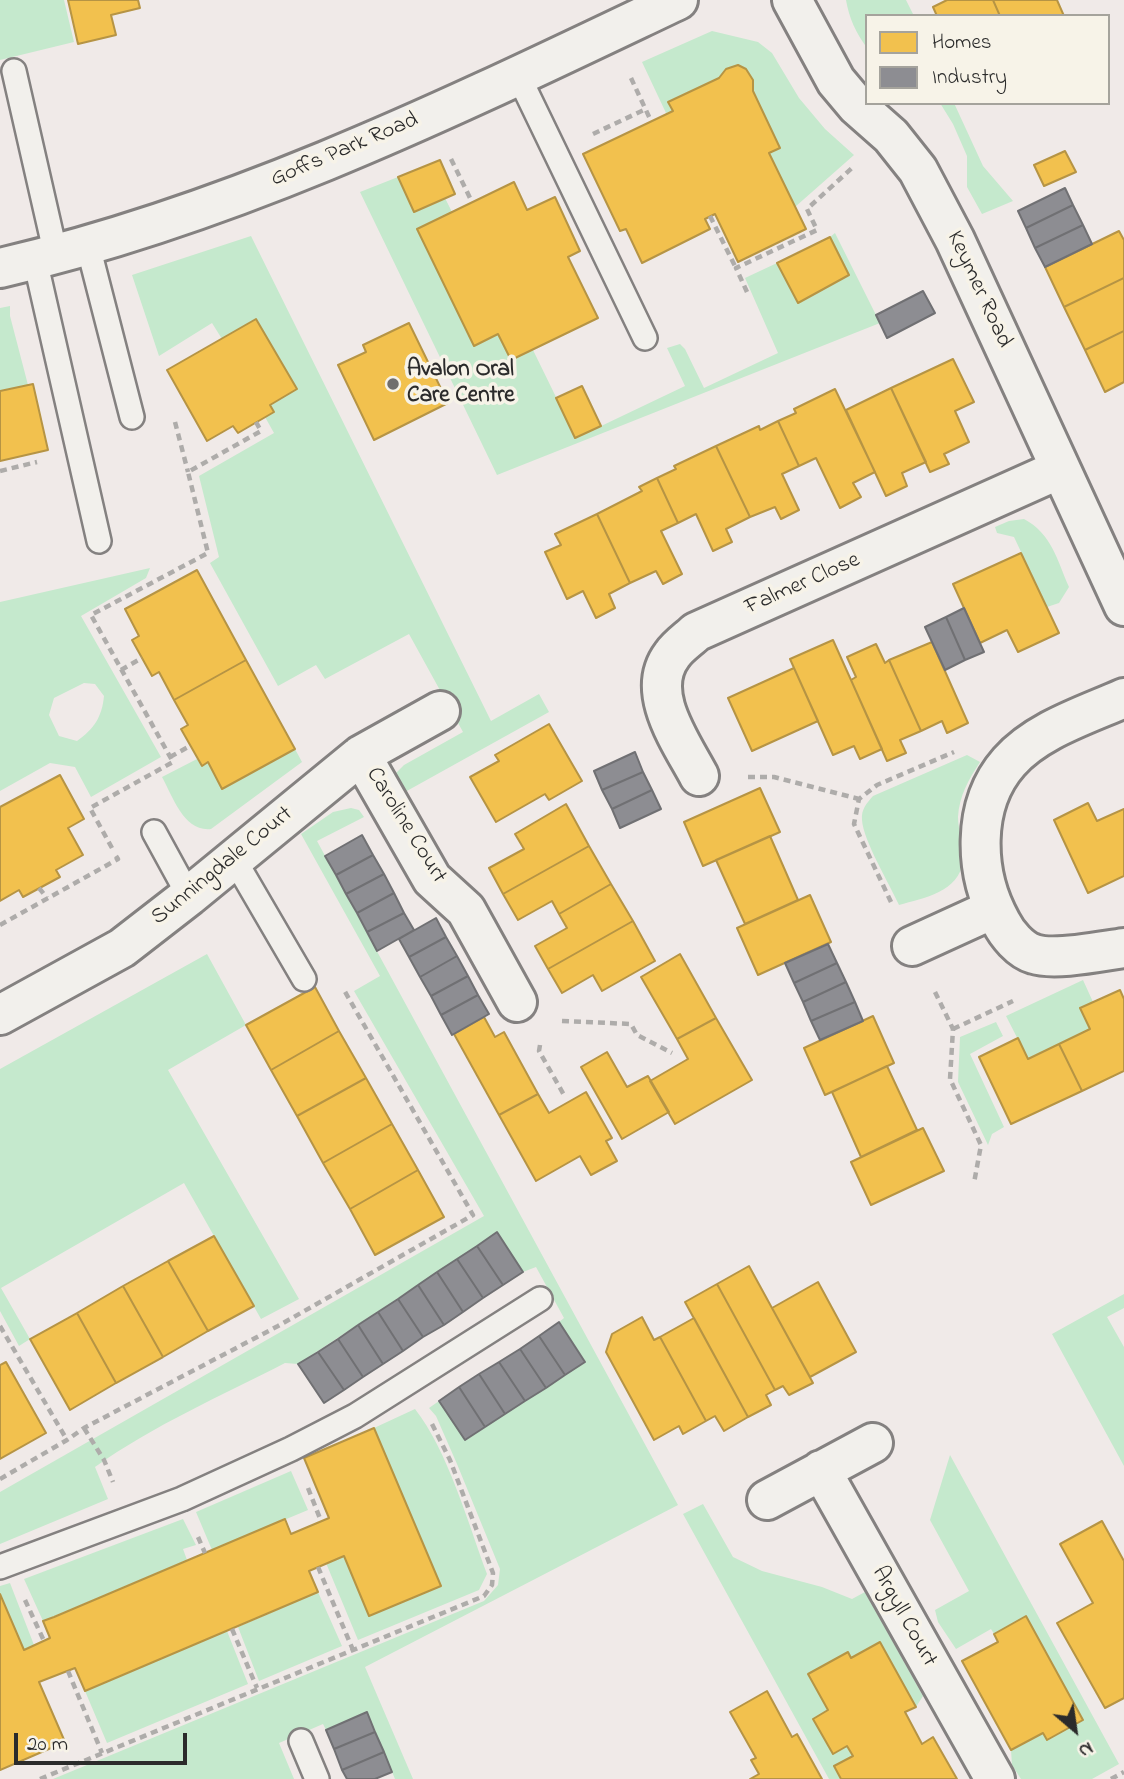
<!DOCTYPE html>
<style>
body{margin:0}
#map{position:relative;width:1124px;height:1779px;overflow:hidden;background:#f0eae8;font-family:"Indie Flower",sans-serif}
canvas{display:block}
.legend{position:absolute;left:865px;top:14px;width:245px;height:91px;box-sizing:border-box;background:#f7f3e8;border:2px solid #a5a39c;margin:0;padding:9px 12px;list-style:none;font-size:21px;color:#2b2b2b}
.legend li{display:flex;align-items:center;gap:14px;height:35px}
.legend b{width:35px;border:2px solid #a5a39c}
.north{position:absolute;left:1040px;top:1695px;width:70px;height:70px;-webkit-text-stroke:5px #f7f3e8;paint-order:stroke;rotate:151deg;font-size:19px;font-weight:700;line-height:28px;text-align:center;color:#2b2b2b}
.north::after{content:'';display:block;margin:auto;width:24px;height:32px;background:#2b2b2b;clip-path:polygon(50% 0,100% 100%,50% 72%,0 100%)}
.scale{position:absolute;left:14px;top:1733px;width:173px;height:32px;box-sizing:border-box;border:4px solid #2b2b2b;border-top:0;padding-left:9px;font-size:21px;line-height:24px;white-space:nowrap;color:#2b2b2b;-webkit-text-stroke:5px #f7f3e8;paint-order:stroke}
</style>
<div id="map">
<canvas width="1124" height="1779"></canvas>
<ul class="legend">
<li><b style="height:19px;background:#f2c14e"></b>Homes</li>
<li><b style="height:19px;background:#8d8d92"></b>Industry</li>
</ul>
<div class="north">N</div>
<div class="scale">20 m</div>
</div>
<script>
const ctx = document.querySelector('canvas').getContext('2d');
ctx.lineJoin = 'round';
function fill(path, color) { ctx.fillStyle = color; ctx.fill(path, 'evenodd'); }
function trace(path, color, width, dash) { ctx.strokeStyle = color; ctx.lineWidth = width; ctx.lineCap = dash ? 'butt' : 'round'; ctx.setLineDash(dash || []); ctx.stroke(path); }
function label(font, color, halo, rows, align = 'center') {
  ctx.font = font + ' "Indie Flower",sans-serif'; ctx.lineWidth = 7; ctx.setLineDash([]); ctx.textBaseline = 'middle'; ctx.strokeStyle = halo; ctx.fillStyle = color; for (const [text, x, y, turn = 0] of rows) {
    ctx.save(); ctx.translate(x, y); ctx.rotate((+turn || 0) * Math.PI / 180); ctx.textAlign = isNaN(turn) ? turn : align; if (halo) ctx.strokeText(text, 0, 0); ctx.fillText(text, 0, 0); ctx.restore();
  }
}
fill(new Path2D(`
 M0,0H64L74,42L0,60Z
 M846,0H906L914,16H867V48C856,33 849,18 846,0Z
 M712,31L758,42L772,53L799,98L825,129L854,155L795,207L769,153L780,147L753,91V80L746,69L738,65L726,69L719,78L669,102L673,111L666,113L642,62Z
 M940,103H954L983,166L1013,201L982,214L967,187V156L953,124Z
 M398,177L414,212L445,198L452,212L417,230L474,346L498,334L511,359L533,350L576,438L685,386L667,348L680,344L685,349L704,388L778,353L745,278L777,263L799,302L849,275L830,237L835,233L880,323L497,475L360,192Z
 M251,236L491,721L539,694L549,712L405,792L397,787L394,775L404,765L463,732L409,634L325,679L316,665L278,686L210,563L219,557L199,476L274,433L265,417L274,412L270,405L297,389L256,319L222,339L212,323L159,356L132,275Z
 M10,306V316L28,385L0,391V308Z
 M1024,519C1052,534 1057,560 1069,587L1059,603L1047,607L1014,537L997,533L995,527L1009,521Z
 M150,568L146,578L81,616L161,757L91,797L75,767L50,763L0,791V602ZM84,683L95,684L104,696C102,717 94,729 77,741L59,736L49,715L54,698Z
 M295,749L302,762L211,829C184,832 173,797 162,777L197,759L202,766L208,762L223,788Z
 M967,755L980,762C969,779 959,796 958,817C958,832 965,847 963,861C959,892 924,898 899,905C890,885 863,840 862,820C861,809 867,803 873,796Z
 M351,808L359,810L364,817L317,841L678,1505L365,1667L413,1779H395L367,1712L326,1730L323,1724L279,1743L294,1779H53L484,1601L498,1585L500,1569L457,1464L436,1416L429,1408L439,1401L466,1440L585,1361L559,1322L564,1318L536,1267L523,1272L497,1233L298,1364L285,1363C221,1396 154,1425 95,1467L108,1499L0,1544V1492L484,1216L354,991L380,976L301,834L333,812Z
 M207,954L246,1025L168,1070L299,1299L261,1319L184,1183L1,1288L30,1339L19,1346L0,1311V1069Z
 M1083,980L1093,1002L1090,1029L1028,1059L1006,1016Z
 M996,1022L1003,1036L970,1054L1004,1127L992,1134L988,1145L958,1082L960,1037Z
 M1124,1294V1308L1107,1317L1124,1347V1466L1052,1334Z
 M415,1409C448,1451 468,1523 487,1574L479,1590L358,1640L326,1563L344,1556L370,1616L441,1586L374,1428Z
 M950,1455L1119,1764L1092,1779H1021L1012,1765L1011,1750L1043,1733L1047,1740L1083,1720L1026,1616L994,1634L991,1629L956,1649L938,1622L935,1610L969,1591L930,1520Z
 M291,1471L308,1510L212,1550L196,1512Z
 M703,1504L733,1557L762,1571L822,1587L852,1599L865,1592L923,1696L916,1707L880,1642L851,1658L848,1652L809,1674L828,1710L813,1719L832,1753L847,1746L853,1756L834,1766L841,1779H829L683,1514Z
 M183,1519L196,1545L183,1549L187,1560L43,1621L24,1579Z
 M10,1583L34,1645L24,1650L0,1594V1586Z
 M318,1592L342,1646L259,1681L238,1627Z
 M227,1631L248,1684L107,1743L85,1691Z`), '#c5e9cd');
const homes = new Path2D(`
 M68,0H138L140,8L111,15L116,35L78,44Z
 M947,0H993L1000,16H937L933,7Z
 M993,0H1057L1064,16H1000Z
 M738,65L746,69L753,80V91L780,148L769,153L806,229L738,262L715,214L705,219L710,229L642,263L626,229L620,231L583,154L673,111L668,102L719,78L726,69Z
 M1065,151L1076,172L1044,186L1034,165Z
 M440,160L455,194L414,212L398,177Z
 M514,182L527,210L555,197L580,251L568,257L598,318L511,360L498,334L474,346L417,229Z
 M1119,231L1124,240V278L1064,307L1045,267Z
 M830,237L849,275L798,303L777,263Z
 M1124,278V331L1085,350L1064,307Z
 M256,319L297,389L270,405L274,412L238,433L233,426L207,441L167,370Z
 M409,323L448,403L374,440L338,365L366,352L363,345Z
 M1124,331V382L1105,392L1085,350Z
 M953,359L974,402L955,411L969,442L944,454L949,464L930,472L891,388Z
 M33,384L48,450L0,461V391Z
 M582,386L601,426L575,438L556,398Z
 M891,388L926,462L902,473L907,486L886,496L846,410Z
 M835,389L875,472L853,483L861,497L840,508L816,458L799,466L778,421L796,413L794,409Z
 M778,421L799,466L782,474L799,510L781,519L775,507L750,517L716,446L759,426L760,430Z
 M716,446L750,517L726,529L732,542L713,551L696,514L678,523L657,478L676,469L674,466Z
 M657,478L678,523L661,531L682,574L663,584L656,571L630,583L597,514L642,491L639,487Z
 M597,514L630,583L609,594L615,608L596,618L583,591L567,599L545,552L561,545L555,534Z
 M1021,553L1059,633L1018,652L1007,630L980,643L953,584Z
 M197,570L246,660L174,700L159,672L152,676L132,640L139,636L125,609Z
 M833,640L882,749L860,759L854,746L833,755L790,659Z
 M932,642L968,723L947,733L942,721L921,731L889,660Z
 M876,644L885,663L889,660L921,731L900,740L906,753L887,761L851,680L856,677L847,657Z
 M246,660L295,749L222,789L208,762L202,766L181,729L188,725L174,700Z
 M794,668L818,721L752,751L728,698Z
 M549,724L582,781L549,800L545,794L496,822L470,777L499,761L495,755Z
 M60,775L84,819L68,828L83,855L56,870L60,877L23,897L19,890L0,901V807Z
 M760,788L780,832L703,866L684,822Z
 M1088,803L1097,821L1124,809V876L1088,893L1054,820Z
 M566,804L589,846L503,894L489,868L524,849L515,834Z
 M770,836L798,900L745,924L716,860Z
 M589,846L611,884L559,914L552,901L518,920L503,894Z
 M611,884L633,921L548,969L535,946L567,928L559,914Z
 M810,895L831,942L758,975L737,928Z
 M633,921L655,961L602,991L593,975L562,993L548,969Z
 M680,954L716,1018L677,1039L641,977Z
 M315,987L339,1031L271,1070L246,1025Z
 M1120,990L1124,999V1071L1082,1091L1059,1044L1090,1029L1080,1008Z
 M873,1016L894,1063L825,1095L804,1048Z
 M484,1017L495,1037L504,1032L538,1094L499,1115L454,1034Z
 M716,1018L752,1080L675,1124L650,1081L688,1059L677,1039Z
 M339,1031L366,1078L297,1116L271,1070Z
 M1018,1038L1028,1059L1059,1044L1082,1091L1011,1124L979,1057Z
 M607,1052L627,1087L648,1076L669,1112L622,1139L581,1067Z
 M887,1066L917,1130L861,1157L832,1092Z
 M366,1078L392,1124L323,1163L297,1116Z
 M586,1092L612,1138L606,1141L617,1161L591,1175L580,1156L536,1181L499,1115L538,1094L549,1113Z
 M392,1124L418,1170L350,1209L323,1163Z
 M923,1128L944,1171L871,1205L851,1162Z
 M418,1170L444,1217L375,1255L350,1209Z
 M214,1236L254,1306L208,1331L168,1261Z
 M168,1261L208,1331L163,1357L123,1286Z
 M749,1266L813,1383L789,1395L783,1386L775,1390L717,1284Z
 M818,1282L856,1352L810,1377L772,1308Z
 M717,1284L775,1390L766,1395L771,1405L748,1417L685,1302Z
 M123,1286L163,1357L116,1383L77,1313Z
 M77,1313L116,1383L70,1410L30,1339Z
 M642,1317L654,1340L660,1337L706,1421L683,1434L679,1426L654,1440L606,1352L612,1334Z
 M694,1318L748,1417L724,1431L715,1416L706,1421L660,1337Z
 M6,1362L46,1433L0,1459V1365Z
 M374,1428L441,1586L369,1616L344,1556L309,1571L318,1592L85,1691L75,1668L39,1682L65,1742L0,1770V1594L24,1650L50,1638L43,1621L54,1617L285,1519L291,1534L329,1518L304,1458Z
 M1102,1521L1124,1561V1698L1105,1708L1057,1623L1093,1603L1060,1544Z
 M1026,1616L1083,1720L1047,1740L1043,1733L1011,1750L962,1661L998,1642L994,1634Z
 M880,1642L916,1707L905,1712L922,1744L933,1737L957,1779H841L834,1766L853,1756L847,1746L833,1754L813,1719L828,1710L808,1674L848,1652L851,1658Z
 M767,1691L792,1737L797,1734L822,1779H750L759,1774L751,1760L756,1758L730,1712Z`);
fill(homes, '#f2c14e');
trace(homes, '#b69444', 2);
const industry = new Path2D(`
 M1065,188L1073,205L1026,228L1018,211Z
 M1073,205L1083,225L1035,248L1026,228Z
 M1083,225L1092,244L1045,267L1035,248Z
 M923,291L935,313L887,338L876,315Z
 M964,608L984,652L965,660L946,617Z
 M946,617L965,660L945,670L925,627Z
 M635,752L643,772L602,790L594,771Z
 M643,772L652,790L612,809L602,790Z
 M652,790L661,809L620,828L612,809Z
 M362,835L373,855L336,875L325,856Z
 M373,855L384,874L346,894L336,875Z
 M384,874L394,893L357,913L346,894Z
 M394,893L404,913L367,932L357,913Z
 M404,913L414,930L377,951L367,932Z
 M436,918L446,937L409,957L399,939Z
 M446,937L457,956L420,977L409,957Z
 M828,944L837,963L794,983L785,963Z
 M457,956L468,976L431,996L420,977Z
 M837,963L846,982L803,1002L794,983Z
 M468,976L478,995L441,1015L431,996Z
 M846,982L855,1002L811,1021L803,1002Z
 M478,995L489,1014L452,1035L441,1015Z
 M855,1002L863,1021L820,1040L811,1021Z
 M497,1232L523,1272L503,1285L477,1246Z
 M477,1246L503,1285L483,1298L457,1259Z
 M457,1259L483,1298L463,1312L437,1272Z
 M437,1272L463,1312L444,1325L418,1285Z
 M418,1285L444,1325L423,1337L398,1299Z
 M398,1299L423,1337L403,1351L378,1312Z
 M378,1312L403,1351L383,1364L358,1325Z
 M559,1322L585,1362L565,1375L539,1336Z
 M358,1325L383,1364L363,1377L338,1339Z
 M539,1336L565,1375L546,1388L520,1349Z
 M338,1339L363,1377L344,1390L318,1352Z
 M520,1349L546,1388L525,1401L499,1362Z
 M318,1352L344,1390L324,1403L298,1364Z
 M499,1362L525,1401L505,1414L479,1374Z
 M479,1374L505,1414L485,1427L459,1387Z
 M459,1387L485,1427L465,1440L439,1401Z
 M367,1712L375,1732L334,1749L326,1730Z
 M375,1732L384,1752L342,1770L334,1749Z
 M384,1752L392,1772L375,1779H347L342,1770Z`);
fill(industry, '#8d8d92');
trace(industry, '#707073', 2);
const lane = new Path2D(`
 M14,71L56,255
 M518,75L645,338
 M88,246L132,417
 M35,260L99,541
 M154,832L189,896
 M234,859L304,979
 M0,1567L182,1499L291,1449L355,1416L540,1299
 M301,1741L317,1779`);
const street = new Path2D(`
 M792,0L836,81L857,106L891,136L918,170L955,240L1124,606
 M0,268C238,213 459,104 678,0
 M1124,698C1086,715 1037,730 1009,762C971,805 974,874 1001,922C1007,934 1020,950 1034,954C1055,961 1102,951 1124,948
 M361,755L432,879L466,910L517,1002
 M699,776C681,742 644,692 672,655C678,646 689,639 696,632L1060,469
 M912,946L993,909
 M0,1015L122,948L189,896L361,755L440,711
 M821,1470L995,1779
 M767,1500L873,1443`);
trace(lane, '#848180', 28);
trace(street, '#848180', 44);
trace(new Path2D(`
 M631,78L651,121
 M593,134L646,109
 M451,159L472,202
 M710,216L736,268
 M747,292L736,268L817,230L807,209L852,168
 M175,422L188,472
 M0,471L37,462
 M121,670L142,658
 M170,757L190,746
 M748,777H774L859,799
 M112,848L90,808L173,762L91,615L208,553L188,472L261,431L256,422
 M39,888L47,898
 M891,902L854,824L859,799L877,785L954,752
 M0,925L118,859L116,856
 M935,992L953,1029L950,1079L981,1145L974,1183
 M562,1021L631,1024L637,1035L672,1053
 M953,1029L1013,1001
 M540,1045L539,1051L564,1095
 M0,1326L67,1440
 M84,1428L104,1460L113,1482
 M0,1479L67,1440L84,1428L278,1326L473,1215L344,990
 M308,1488L321,1521
 M198,1537L205,1553
 M318,1567L353,1650
 M25,1600L44,1641
 M232,1629L257,1688
 M68,1671L102,1753
 M40,1779L484,1596L492,1585L493,1573L450,1460L430,1420
 M1111,1779L1124,1772`), '#aeacaa', 4.5, [7, 5]);
trace(lane, '#f2f0ec', 23);
trace(street, '#f2f0ec', 38);
for (const [x, y, r, color] of [
 [393,384,7,"#706e6d"]
]) { const dot = new Path2D(); dot.arc(x, y, r, 0, 2 * Math.PI); ctx.fillStyle = color; ctx.fill(dot); trace(dot, '#f7f3e8', 2.5); }
label('23px', '#2b2b2b', '#f7f3e8', [
 ["Goffs Park Road",345,151,-23],
 ["Keymer Road",978,290,65],
 ["Falmer Close",803,585,-24],
 ["Caroline Court",405,826,58],
 ["Sunningdale Court",223,867,-39],
 ["Argyll Court",903,1617,61]
]);
label('bold 23px', '#2b2b2b', '#f7f3e8', [
 ["Avalon Oral",407,371],
 ["Care Centre",407,397]
], 'left');
</script>
